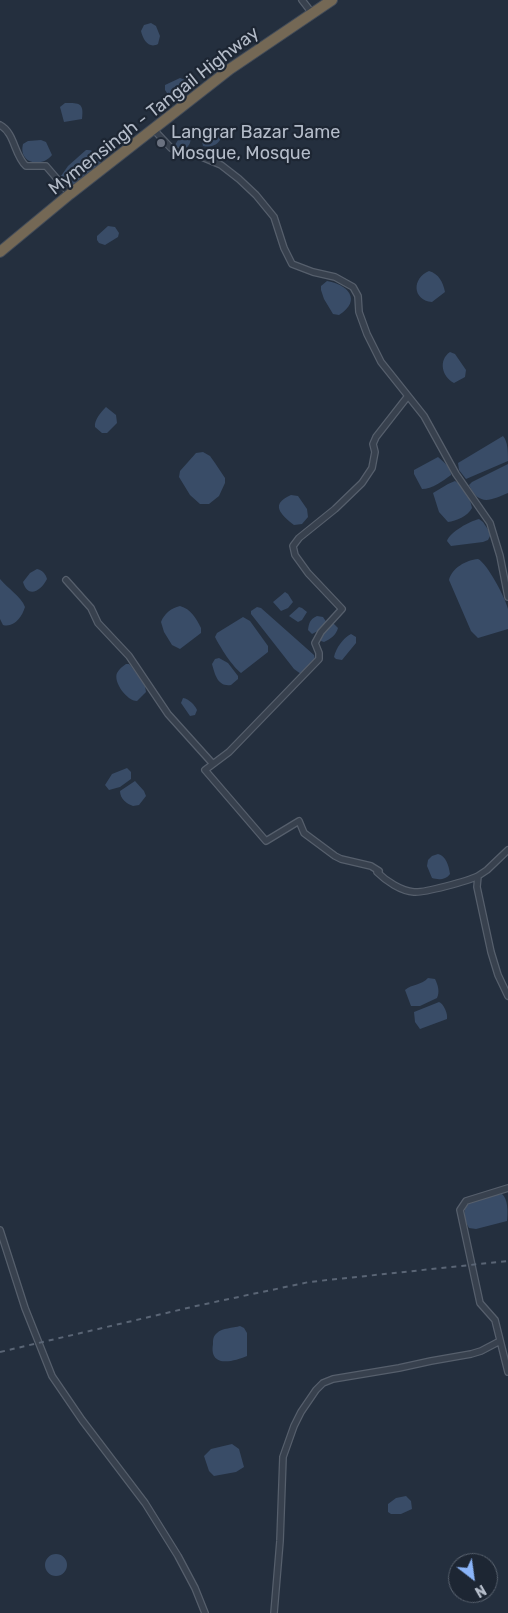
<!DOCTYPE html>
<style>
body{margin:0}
#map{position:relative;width:508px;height:1613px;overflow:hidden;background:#242f3e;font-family:Rubik,sans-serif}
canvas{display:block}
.north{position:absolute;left:448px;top:1553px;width:50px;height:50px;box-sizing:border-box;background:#1d2633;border:1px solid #59626f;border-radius:50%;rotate:150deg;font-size:14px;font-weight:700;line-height:20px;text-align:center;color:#b4bcc9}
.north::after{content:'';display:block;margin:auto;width:18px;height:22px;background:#8ab4f8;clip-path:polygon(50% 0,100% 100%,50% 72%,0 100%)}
</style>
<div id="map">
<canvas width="508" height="1613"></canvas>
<div class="north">N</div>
</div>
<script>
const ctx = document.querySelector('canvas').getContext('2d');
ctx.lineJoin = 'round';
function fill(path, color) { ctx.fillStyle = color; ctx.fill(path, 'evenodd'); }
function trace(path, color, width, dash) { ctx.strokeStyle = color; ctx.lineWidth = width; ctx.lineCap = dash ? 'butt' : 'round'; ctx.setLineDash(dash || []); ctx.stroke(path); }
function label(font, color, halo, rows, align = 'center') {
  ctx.font = font + ' Rubik,sans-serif'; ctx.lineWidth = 4.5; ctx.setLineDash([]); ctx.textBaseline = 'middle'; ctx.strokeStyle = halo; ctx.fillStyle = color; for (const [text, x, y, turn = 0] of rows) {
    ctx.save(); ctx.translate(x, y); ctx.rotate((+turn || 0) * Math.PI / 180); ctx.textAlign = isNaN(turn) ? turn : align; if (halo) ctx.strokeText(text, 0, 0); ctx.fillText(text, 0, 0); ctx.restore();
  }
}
fill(new Path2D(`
 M151,23L156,26L160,36L158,44C149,49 143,40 141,31L144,25Z
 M180,78C186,79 190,86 189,91L177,102H173L165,90V85Z
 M65,103C80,103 84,103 82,119L64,122L60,107Z
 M216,130L221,138C218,145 211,148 203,146L201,137C205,132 210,131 216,130Z
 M188,132C196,144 183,155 175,145L182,133Z
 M41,140L46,142L52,155C42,168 18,164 23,144L28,141Z
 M86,150C95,149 98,156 101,163L100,165L74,185L69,187L65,185L61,176L68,166Z
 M108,226L115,227L119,233L118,237L105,245L99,243L97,240V236Z
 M429,271C439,274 443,282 445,292L432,302C412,300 412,278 429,271Z
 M327,281C347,284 363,300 339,315L333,314L324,299L321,290V286Z
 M450,352L455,354L466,370L465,377L454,383C442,377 438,360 450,352Z
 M106,407L116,415L117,423L107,433H102L95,427C94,420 101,412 106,407Z
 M503,436C508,441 508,453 508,461L466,479L459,470L458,463Z
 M203,452L210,456L215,463L225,478V483L219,496L209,504H200L190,495L179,477L180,471L196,453Z
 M438,457C444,462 451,468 451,475C443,481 432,489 422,489L414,474V470Z
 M508,464V493C491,500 479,507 469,485L472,482Z
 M455,481C464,486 470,497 472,508C468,516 456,521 448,522L439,512L433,493L448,484Z
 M291,495L298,496L307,509L308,517L302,524L294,525C280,514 270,504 291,495Z
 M479,519L483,522L491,534L488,540L483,542L451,546L447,541C450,532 470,521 479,519Z
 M478,559C487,563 506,599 508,609C508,616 508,623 508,629L478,638L471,631L449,580C452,568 466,560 478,559Z
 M37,569C42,570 46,574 47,579C41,591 28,599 23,582L30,573Z
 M0,579C8,589 21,596 25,607C22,617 14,628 3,625L0,619Z
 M285,592L288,594L293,602L288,608L281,611L273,602Z
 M180,606C191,609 196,618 201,628V633L180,649L172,645L164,632L161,622C164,614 171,608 180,606Z
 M257,607L261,608L314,655L315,659L301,674L294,669L251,614V611Z
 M299,607L302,608L307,612L302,620L298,622L289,616Z
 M317,616L323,617L327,623L318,631L312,634L308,630C309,623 310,619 317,616Z
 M243,617L250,621L268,646V652L241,673C232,666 220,647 215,637L217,633Z
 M331,624H334L338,628C336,635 331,639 324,642L321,641V635Z
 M351,634L356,637V643L342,660L336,659L334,657C336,648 343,638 351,634Z
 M219,658L228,663L238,676V679L231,685C218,687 215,675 212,664L215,659Z
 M126,664H129L131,666L145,686L146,692L137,701C127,701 113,682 117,673C119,669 123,666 126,664Z
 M183,698C189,699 195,705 197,710L195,715L190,716L181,703Z
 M127,768L131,772V779L120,787L109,790L105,785L112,774Z
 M135,781L144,791L146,796L139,805L133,806C127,804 120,799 120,791Z
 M438,854C446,856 449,866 450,874C446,880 438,880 432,878L427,866L428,860L432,856Z
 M428,978L435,979C438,985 440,992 437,998L420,1006H411L405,990C412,984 422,985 428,978Z
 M439,1002C444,1004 448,1014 447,1019L420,1029L415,1022L414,1012Z
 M502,1194C508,1199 508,1212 507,1221L476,1229L469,1228C454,1199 480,1198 502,1194Z
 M240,1326L244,1328L247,1333V1356C233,1362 209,1368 213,1344C213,1340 213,1336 217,1333C222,1328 233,1328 240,1326Z
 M232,1444L239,1449L244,1467L236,1472L214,1476L209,1471L204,1456L211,1449Z
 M406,1496L411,1501L412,1509L401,1514H391L388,1512V1504L396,1498Z
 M45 1565a11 11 0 1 1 22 0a11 11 0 1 1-22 0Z`), '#394c67');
const street = new Path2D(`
 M302,0L312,13
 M0,125C15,133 14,155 26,166H46L70,194
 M154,130L171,148L176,151L197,155L221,165L239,179L256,195L274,217L284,248L292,264L313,272L335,277L353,287L358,296L359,312L367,334L381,362L424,416L456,474L490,523L500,556L508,597
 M408,396L376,437L373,444L375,452L372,468L362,483L335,509L299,538L293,546L295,555L308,573L342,609L321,632L315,643L319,653V659L229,752L205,770L266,841L299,821L304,833L335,856L341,859L371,866L379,871L377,872C386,881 401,891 414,892C424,893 468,881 478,876
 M66,580L91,608L98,623L129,656L168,714L213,764
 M508,850L487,870L478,876L477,887L491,952L498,975L508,996
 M508,1188L466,1201L460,1210L480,1303L495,1320L508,1372
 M0,1230L25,1308L52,1376L82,1420L145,1503L178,1556L195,1588L205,1613
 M274,1613L280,1541L283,1457L294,1426L301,1412L316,1390L323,1383L333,1379L399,1368L431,1361L471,1354L481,1351L500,1341`);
const highway = new Path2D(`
 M0,252L70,194L230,69L332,0`);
trace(street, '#565f6c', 8);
trace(highway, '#434c59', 12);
trace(street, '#38414e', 5.5);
trace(highway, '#746855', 10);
trace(new Path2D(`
 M0,1352L196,1306L309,1282L508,1261`), '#5a6575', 2, [5, 5]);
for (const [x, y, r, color] of [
 [161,143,5,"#6b7280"]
]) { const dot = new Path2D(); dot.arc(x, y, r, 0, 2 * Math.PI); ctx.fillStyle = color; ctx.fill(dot); trace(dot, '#1d2633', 2); }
label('18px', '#b4bcc9', '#1d2633', [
 ["Mymensingh - Tangail Highway",154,111,-38]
]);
label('18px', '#b4bcc9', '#1d2633', [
 ["Langrar Bazar Jame",171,133],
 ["Mosque, Mosque",171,154]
], 'left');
</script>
